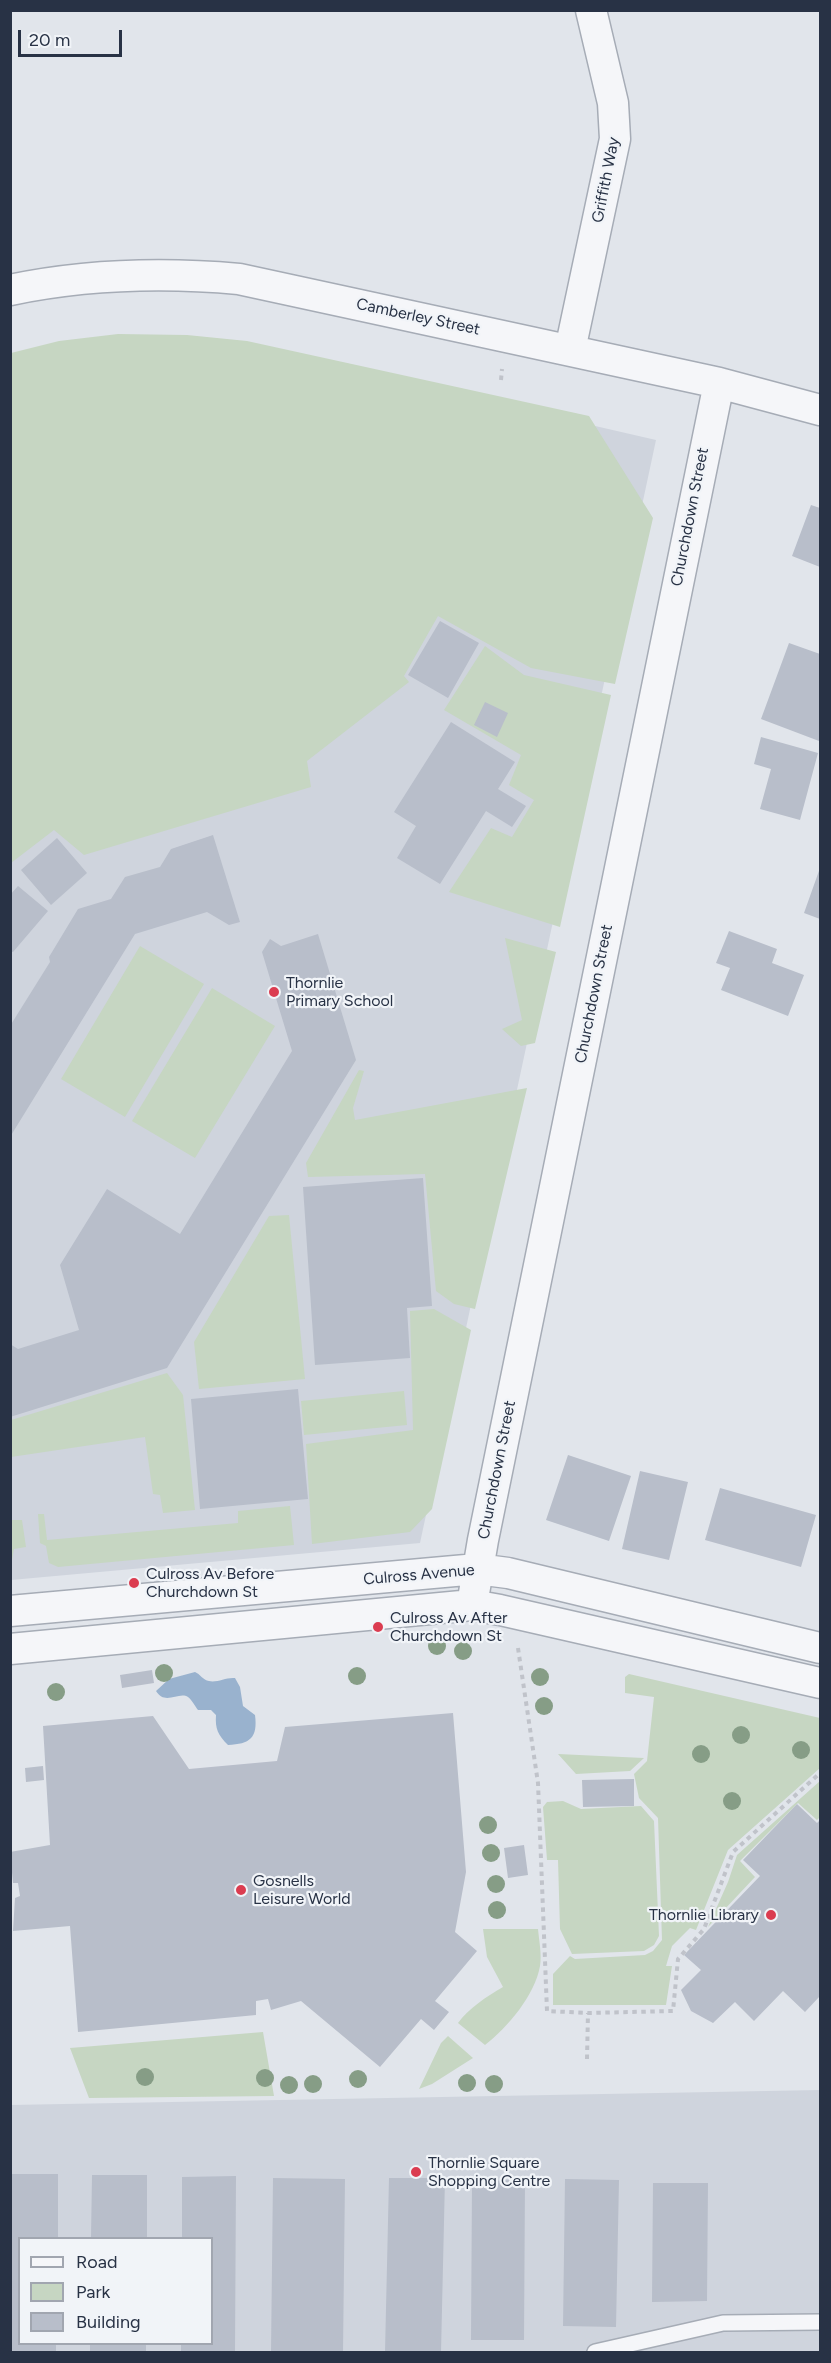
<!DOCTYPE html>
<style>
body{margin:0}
#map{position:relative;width:831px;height:2363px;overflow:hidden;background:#e1e5eb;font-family:Figtree,sans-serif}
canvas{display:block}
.frame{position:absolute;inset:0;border:12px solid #283245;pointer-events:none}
.legend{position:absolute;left:18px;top:2237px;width:195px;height:108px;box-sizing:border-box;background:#f1f4f8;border:2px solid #a1a6b0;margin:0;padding:8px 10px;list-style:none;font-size:18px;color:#283245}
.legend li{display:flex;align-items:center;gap:12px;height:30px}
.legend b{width:30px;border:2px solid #a1a6b0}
.scale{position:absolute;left:18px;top:30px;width:104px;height:27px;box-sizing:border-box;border:3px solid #283245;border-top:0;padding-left:8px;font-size:18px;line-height:21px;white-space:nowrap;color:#283245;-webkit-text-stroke:4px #f1f4f8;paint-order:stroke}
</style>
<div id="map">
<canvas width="831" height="2363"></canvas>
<div class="frame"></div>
<ul class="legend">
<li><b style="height:8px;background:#f5f6f9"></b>Road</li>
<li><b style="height:16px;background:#c6d6c2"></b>Park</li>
<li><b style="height:16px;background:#b8beca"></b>Building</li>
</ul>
<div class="scale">20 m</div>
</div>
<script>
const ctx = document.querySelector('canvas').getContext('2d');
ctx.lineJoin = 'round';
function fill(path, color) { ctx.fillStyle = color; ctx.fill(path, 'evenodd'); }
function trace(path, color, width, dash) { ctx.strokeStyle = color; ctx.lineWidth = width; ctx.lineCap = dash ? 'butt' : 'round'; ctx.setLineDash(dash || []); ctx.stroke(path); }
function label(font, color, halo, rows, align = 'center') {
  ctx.font = font + ' Figtree,sans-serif'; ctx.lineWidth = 4.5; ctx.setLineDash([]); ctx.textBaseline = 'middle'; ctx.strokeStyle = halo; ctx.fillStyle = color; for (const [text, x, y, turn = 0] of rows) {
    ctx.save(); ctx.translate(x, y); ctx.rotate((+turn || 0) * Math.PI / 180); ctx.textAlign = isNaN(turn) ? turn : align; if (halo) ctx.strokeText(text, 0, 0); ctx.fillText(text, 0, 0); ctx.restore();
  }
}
fill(new Path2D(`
 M11,361L365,373L656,440L420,1543L11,1580Z
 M820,2090V2352H11L10,2105ZM20,2238H212V2344H20Z`), '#cfd4dd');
fill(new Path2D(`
 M118,334L187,335L247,341L589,416L653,518L615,684L531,668L438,616L404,676L409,682L307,761L311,787L84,855L54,830L11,863V353L59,341Z
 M485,646L524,675L611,695L560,927L449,892L491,828L512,837L534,800L509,785L521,755L444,710Z
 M505,938L556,952L535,1043L521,1046L502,1029L522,1020Z
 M140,946L204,984L125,1117L61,1079Z
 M212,988L275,1026L195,1158L132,1121Z
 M359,1070L364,1071L353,1108L355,1120L527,1088L475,1309L454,1304L436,1291L425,1174L308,1177L306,1163Z
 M289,1215L305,1379L199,1389L194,1342L269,1216Z
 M434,1309L471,1330L432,1509L410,1532L312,1544L306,1444L413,1430L410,1311Z
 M167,1373L183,1395L195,1510L163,1513L160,1495L153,1494L145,1437L11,1457V1420Z
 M404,1391L407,1425L304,1435L301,1401Z
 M290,1506L294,1545L58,1567L49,1563L46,1546L40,1543L38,1514H44L47,1540L238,1523V1511Z
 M11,1520H22L26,1547L14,1549L11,1566Z
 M629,1674L820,1718V1768L728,1850L696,1930L690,1928L672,1946L666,1966H672L666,2005H553V1974L570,1956L575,1959L645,1955L653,1951L662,1940L658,1818L639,1798L634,1774L647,1761L654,1697L625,1693V1677Z
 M558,1754L644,1758L630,1771L576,1774Z
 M820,1781V1817L817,1820L798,1803L740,1861L755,1877L708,1927L728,1882L737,1855Z
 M563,1801L581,1809L641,1806L654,1821L659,1936L654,1945L644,1951L572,1954L560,1929L558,1860H547L543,1807L547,1802Z
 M483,1929H538C539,1940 542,1955 540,1966C535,1995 508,2027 485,2045L458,2023C469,2008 486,1997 503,1987L487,1957Z
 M263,2032L274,2096L89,2098L70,2048Z
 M448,2036L473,2058L432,2084L419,2089L441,2043Z`), '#c6d6c2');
fill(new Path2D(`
 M195,1672C200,1674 203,1680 209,1681C217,1683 226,1677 235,1678L240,1687L243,1706L255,1715C258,1738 250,1744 228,1745C218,1735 215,1729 216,1715L211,1710H198C195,1706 192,1700 188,1697C179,1691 165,1706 156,1691L169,1679Z`), '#99b2ce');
fill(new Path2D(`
 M811,505L820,508V567L792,556Z
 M440,621L479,643L448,698L408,675Z
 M789,643L820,654V736L819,741L761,719Z
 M485,702L508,713L497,737L474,725Z
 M451,722L515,762L498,789L526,806L512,827L486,811L440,884L397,858L416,826L394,812Z
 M761,737L818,753L800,820L760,809L771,769L754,764Z
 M213,835L240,922L229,925L207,912L135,934L10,1137V1026L50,962L49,957L78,909L111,899L125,877L160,867L171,849Z
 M57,838L87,873L51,905L21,870Z
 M820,868V919L804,913Z
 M18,886L48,911L13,952L10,951V895Z
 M729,931L777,949L772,963L804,975L788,1016L721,990L730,968L716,963Z
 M318,934L356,1060L167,1368L10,1417V1344L18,1349L79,1330L60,1265L107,1189L180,1234L292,1051L262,952L270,939L281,946Z
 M423,1178L432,1306L407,1308L410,1358L315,1365L303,1187Z
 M298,1389L308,1499L200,1509L191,1399Z
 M568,1455L631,1476L609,1541L546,1520Z
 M640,1471L688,1482L669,1560L622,1549Z
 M720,1488L816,1515L801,1567L705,1540Z
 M152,1670L154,1683L122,1688L120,1675Z
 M453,1713L466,1872L455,1932L477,1951L435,2001L449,2012L434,2030L421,2019L380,2067L301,2001L271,2010L268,1999L256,2001V2015L78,2032L70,1926L13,1931L15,1898L20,1896L18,1883H13L10,1852L50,1845L43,1726L153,1716L189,1769L277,1761L285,1727Z
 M43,1766L44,1780L26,1782L25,1768Z
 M634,1779V1806L583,1807L582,1780Z
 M797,1804L817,1823L820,1820V1996L805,2012L783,1991L754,2021L735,2002L713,2023L691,2011L681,1990L701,1970L684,1955L760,1876L743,1860Z
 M524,1845L528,1875L508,1878L504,1848Z
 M10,2174H58V2238H20V2344H56V2352H10Z
 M92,2175H147V2238H91Z
 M236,2176L235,2352H181V2344H212V2238H182V2177Z
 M273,2178L345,2179L343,2352H271Z
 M389,2178H445L441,2352H385Z
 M565,2179L619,2180L616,2327L563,2326Z
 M525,2180L524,2340H471L472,2181Z
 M653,2183H708L707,2301L652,2302Z
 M90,2344H146V2352H90Z`), '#b8beca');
const service = new Path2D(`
 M595,2352L723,2323L820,2322`);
const minor = new Path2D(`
 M10,290C87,274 161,272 239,279L719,383L820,410
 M570,350L615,139L613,103L591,10
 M472,1605L483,1540L719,383
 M10,1611L477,1569L508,1573L820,1648
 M10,1649L472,1605L500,1610L820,1683`);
trace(service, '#a6acb6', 18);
trace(minor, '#a6acb6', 33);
trace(new Path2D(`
 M501,380L502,369
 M518,1648L538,1783L547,2011L588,2013L673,2011L678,1959L704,1929L733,1852L820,1773
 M587,2059L588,2013`), '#c0c3ca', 4, [4.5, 4.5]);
trace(service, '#f5f6f9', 15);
trace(minor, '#f5f6f9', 30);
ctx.fillStyle = '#869d86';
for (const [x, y] of [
 [437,1646],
 [463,1651],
 [164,1673],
 [357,1676],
 [540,1677],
 [56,1692],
 [544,1706],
 [741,1735],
 [801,1750],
 [701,1754],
 [732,1801],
 [488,1825],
 [491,1853],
 [496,1884],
 [497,1910],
 [145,2077],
 [265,2078],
 [358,2079],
 [467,2083],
 [313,2084],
 [494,2084],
 [289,2085]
]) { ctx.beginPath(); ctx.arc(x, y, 9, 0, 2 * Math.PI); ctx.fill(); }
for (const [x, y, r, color] of [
 [274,992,6,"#db3c50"],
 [134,1583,6,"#db3c50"],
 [378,1627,6,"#db3c50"],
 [241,1890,6,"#db3c50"],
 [771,1915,6,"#db3c50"],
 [416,2172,6,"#db3c50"]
]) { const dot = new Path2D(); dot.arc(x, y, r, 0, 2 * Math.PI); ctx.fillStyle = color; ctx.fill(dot); trace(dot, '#f1f4f8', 2); }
label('16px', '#283245', '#f1f4f8', [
 ["Griffith Way",606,180,-79],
 ["Camberley Street",418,317,12],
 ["Churchdown Street",690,517,-79],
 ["Churchdown Street",594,994,-79],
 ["Churchdown Street",497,1470,-79],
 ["Culross Avenue",419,1575,-5]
]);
label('16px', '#283245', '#f1f4f8', [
 ["Thornlie",286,983],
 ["Primary School",286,1001],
 ["Culross Av Before",146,1574],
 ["Churchdown St",146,1592],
 ["Culross Av After",390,1618],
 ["Churchdown St",390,1636],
 ["Gosnells",253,1881],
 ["Leisure World",253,1899],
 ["Thornlie Library",759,1915,"right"],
 ["Thornlie Square",428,2163],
 ["Shopping Centre",428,2181]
], 'left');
</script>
